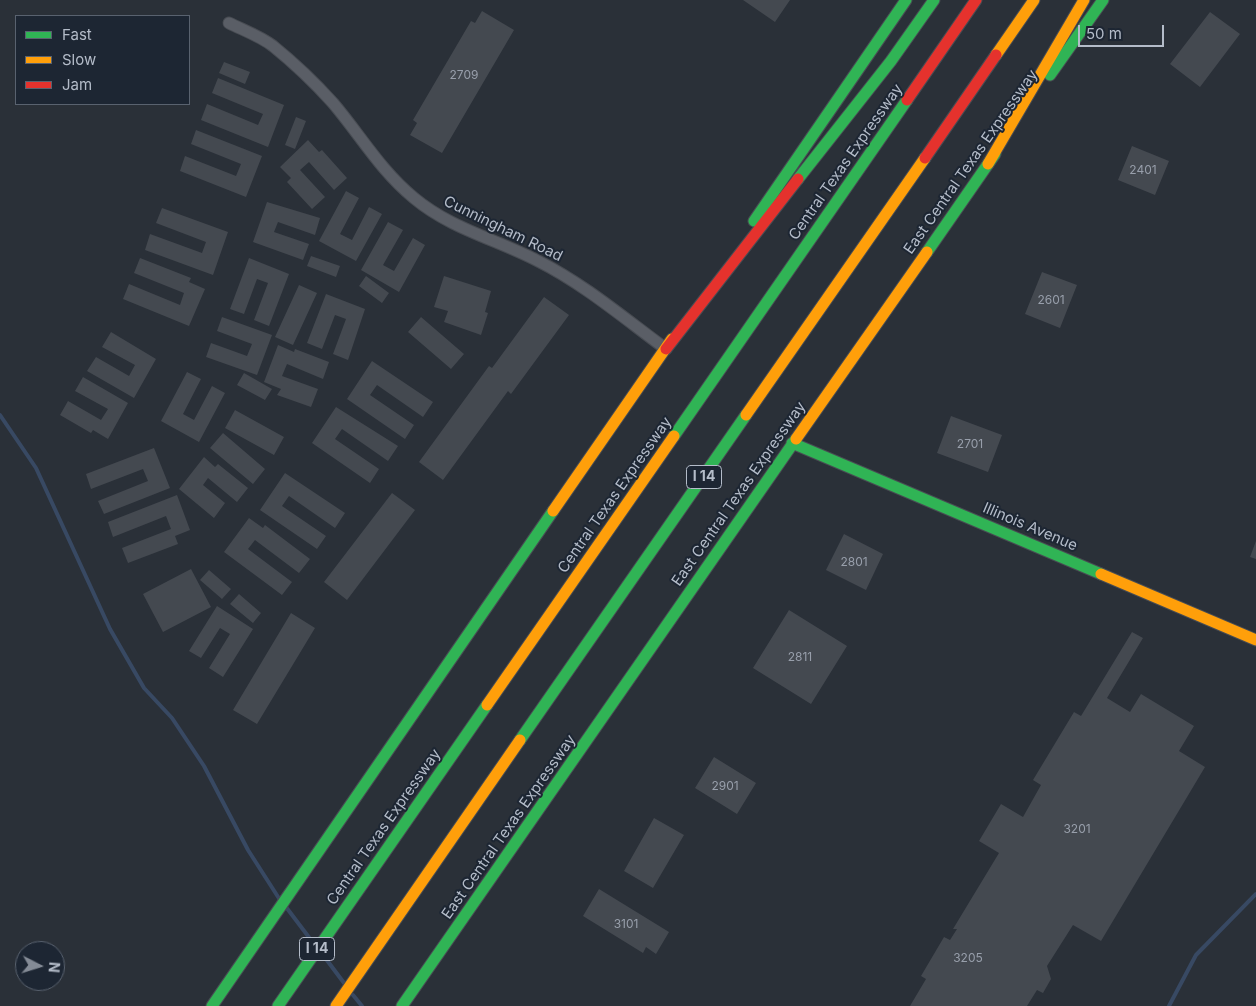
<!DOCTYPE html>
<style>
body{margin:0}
#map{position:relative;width:1256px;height:1006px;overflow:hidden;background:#2a3038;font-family:Inter,sans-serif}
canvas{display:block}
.legend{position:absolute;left:15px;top:15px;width:175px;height:90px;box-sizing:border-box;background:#1d2633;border:1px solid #59626f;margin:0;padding:6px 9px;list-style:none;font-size:15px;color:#b4bcc9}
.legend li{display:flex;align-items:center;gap:10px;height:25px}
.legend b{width:25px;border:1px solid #59626f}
.north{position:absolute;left:15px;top:941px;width:50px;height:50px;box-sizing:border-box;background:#1d2633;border:1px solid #59626f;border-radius:50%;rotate:95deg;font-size:14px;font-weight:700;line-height:20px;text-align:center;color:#b4bcc9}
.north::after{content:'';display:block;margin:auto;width:18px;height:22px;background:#848b96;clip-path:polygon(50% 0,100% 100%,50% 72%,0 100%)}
.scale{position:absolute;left:1078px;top:25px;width:86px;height:22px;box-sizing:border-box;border:2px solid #b4bcc9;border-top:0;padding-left:6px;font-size:15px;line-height:18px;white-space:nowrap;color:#b4bcc9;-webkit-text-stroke:4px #1d2633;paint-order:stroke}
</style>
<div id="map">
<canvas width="1256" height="1006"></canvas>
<ul class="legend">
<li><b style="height:6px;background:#30b455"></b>Fast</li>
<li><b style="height:6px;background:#ff9f0a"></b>Slow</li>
<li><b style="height:6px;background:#e5322d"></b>Jam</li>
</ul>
<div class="north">N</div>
<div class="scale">50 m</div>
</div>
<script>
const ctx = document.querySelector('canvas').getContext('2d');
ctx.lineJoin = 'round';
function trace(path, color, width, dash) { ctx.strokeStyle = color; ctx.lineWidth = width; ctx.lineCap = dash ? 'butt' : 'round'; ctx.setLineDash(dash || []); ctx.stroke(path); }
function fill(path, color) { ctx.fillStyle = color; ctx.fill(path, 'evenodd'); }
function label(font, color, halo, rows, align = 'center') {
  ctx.font = font + ' Inter,sans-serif'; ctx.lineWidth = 4; ctx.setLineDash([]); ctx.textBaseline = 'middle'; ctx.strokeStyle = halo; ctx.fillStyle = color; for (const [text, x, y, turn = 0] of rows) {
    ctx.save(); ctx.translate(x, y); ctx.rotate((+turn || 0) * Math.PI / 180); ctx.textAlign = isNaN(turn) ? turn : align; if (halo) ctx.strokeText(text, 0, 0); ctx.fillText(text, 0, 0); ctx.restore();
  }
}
trace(new Path2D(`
 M0,415L36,468L110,629L144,688L172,718L204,766L248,850L280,900
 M286,907L314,944
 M323,955L344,983
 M353,995L362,1006
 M1169,1006L1196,955L1256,894`), '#384963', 4);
fill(new Path2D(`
 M743,0H790L775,22Z
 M482,11L514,30L442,153L410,135L417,123L413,120L471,21L475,23Z
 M1210,12L1240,34L1200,87L1170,64Z
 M224,62L250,72L245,84L219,73Z
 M218,78L284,105L268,147L201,120L207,104L258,125L263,114L212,93Z
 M296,117L306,121L295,149L285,145Z
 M196,130L262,156L246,197L180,171L185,156L236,176L241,164L191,144Z
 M308,140L319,152L322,150L347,178L334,190L309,162L300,170L325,197L312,209L287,182L291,178L280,167Z
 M1132,146L1169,161L1155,195L1118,180Z
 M346,191L359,198L340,234L352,240L369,207L382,214L356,261L319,241Z
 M267,202L320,218L315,235L278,222L274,232L309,244L303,260L253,242Z
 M162,208L228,232L213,275L145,250L150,234L202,253L206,242L156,223Z
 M388,222L403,230L383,265L394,271L413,238L425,245L399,292L361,270Z
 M311,256L340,266L336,277L307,266Z
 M140,258L191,278L189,282L205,289L189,326L123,299L129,284L180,305L184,293L134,273Z
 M249,258L289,274L269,326L254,320L268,283L257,279L244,314L230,309Z
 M1042,272L1077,285L1060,328L1025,314Z
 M366,276L389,293L382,303L359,286Z
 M444,276L491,291L485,312L488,313L481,335L444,322L448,311L434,307Z
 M299,285L317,293L293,345L275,337Z
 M326,294L365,309L348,360L333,354L346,319L335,315L322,349L307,343Z
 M544,297L569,315L511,394L508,391L443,480L419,462L489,366L492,368Z
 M222,317L272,335L257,375L206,357L211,343L247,356L252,344L217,331Z
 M421,317L464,354L451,369L408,332Z
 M111,332L156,359L134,398L87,371L96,357L129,376L135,365L102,347Z
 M278,345L294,352L295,349L329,362L323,379L287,364L282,376L318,389L311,407L277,395L281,389L264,382Z
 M372,361L433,402L423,417L377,385L370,395L414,425L405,439L347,399Z
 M187,372L201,379L183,414L194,420L212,386L225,393L199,442L161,421Z
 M244,373L272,389L265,400L237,385Z
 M83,377L128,403L108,439L93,430L91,433L60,415L68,401L101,420L108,409L75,391Z
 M336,407L398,446L388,461L342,429L335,439L379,469L370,483L312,443Z
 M235,410L284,437L274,455L225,428Z
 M951,416L1002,435L988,472L937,453Z
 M223,433L265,469L253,484L210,448Z
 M154,448L170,488L104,514L98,501L148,481L143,469L91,489L86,474Z
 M204,457L215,467L218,464L248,488L237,502L208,478L203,485L225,503L214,518L179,489Z
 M285,473L345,513L335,528L289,496L282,506L326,536L317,549L260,510Z
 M392,493L415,510L347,600L324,582Z
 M177,495L190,530L175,536L178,544L128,563L122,548L171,529L166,516L113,537L108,522Z
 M249,518L263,528L265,525L310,559L299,573L255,540L248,549L292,582L282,595L224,552Z
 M844,534L883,554L866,590L826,570Z
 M1256,541V559L1250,557Z
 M191,569L211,607L163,632L143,594Z
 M209,570L231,589L222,599L200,580Z
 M239,594L261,613L253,623L230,604Z
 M217,606L253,629L223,677L209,668L230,634L220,628L201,658L189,651Z
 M789,610L847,646L811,704L753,668Z
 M291,613L315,628L257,724L233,710Z
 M1132,632L1143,638L1107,698L1130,712L1141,694L1194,726L1179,751L1205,767L1101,941L1073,925L1047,966L1051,979L1043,993L1037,990L1027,1006H910L926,979L921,976L944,937L950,940L957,929H953L999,853L979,841L1001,804L1023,817L1041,785L1033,780L1074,712L1081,716Z
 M714,757L756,783L737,814L695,788Z
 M654,818L684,835L653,888L624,871Z
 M599,889L669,932L656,954L646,947L643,953L583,916Z`), '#444950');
const street = new Path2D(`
 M229,23C243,30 260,36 273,46C294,63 315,83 333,103C361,136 380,170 414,198C451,229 496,239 538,261C584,284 625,319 666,349`);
const fast = new Path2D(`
 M1050,75L1103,0
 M798,179L891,61L934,0
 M754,221L906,0
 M927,252L995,154
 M674,436L907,100
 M792,443L1101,574
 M520,740L746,415
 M212,1006L553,511
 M278,1006L487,705
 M402,1006L796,439`);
const slow = new Path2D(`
 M996,55L1034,0
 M988,164L1084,0
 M746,415L925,158
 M796,439L927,252
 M553,511L672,339
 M1101,574L1256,640
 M487,705L674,436
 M336,1006L520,740`);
const jam = new Path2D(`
 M907,100L976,0
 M925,158L996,55
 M666,349L798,179`);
trace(street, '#484c53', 13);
trace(fast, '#484c53', 13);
trace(slow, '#484c53', 13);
trace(jam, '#484c53', 13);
trace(street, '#5a5e66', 11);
trace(fast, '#30b455', 11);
trace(slow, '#ff9f0a', 11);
trace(jam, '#e5322d', 11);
label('12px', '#989fab', null, [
 ["2709",464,75],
 ["2401",1143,170],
 ["2601",1051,300],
 ["2701",970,444],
 ["2801",854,562],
 ["2811",800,657],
 ["2901",725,786],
 ["3201",1077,829],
 ["3101",626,924],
 ["3205",968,958]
]);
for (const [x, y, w] of [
 [704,477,35],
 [317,949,35]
]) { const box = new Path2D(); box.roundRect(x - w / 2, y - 11.5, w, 23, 4); ctx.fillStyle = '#1d2633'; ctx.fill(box); trace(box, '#b4bcc9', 1); }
label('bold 14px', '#b4bcc9', null, [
 ["I 14",704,477],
 ["I 14",317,949]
]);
label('15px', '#b4bcc9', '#1d2633', [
 ["Central Texas Expressway",846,162,-55],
 ["East Central Texas Expressway",971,162,-55],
 ["Cunningham Road",503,229,26],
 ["East Central Texas Expressway",739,494,-55],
 ["Central Texas Expressway",615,495,-55],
 ["Illinois Avenue",1030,527,23],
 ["Central Texas Expressway",384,827,-55],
 ["East Central Texas Expressway",509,827,-55]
]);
</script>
